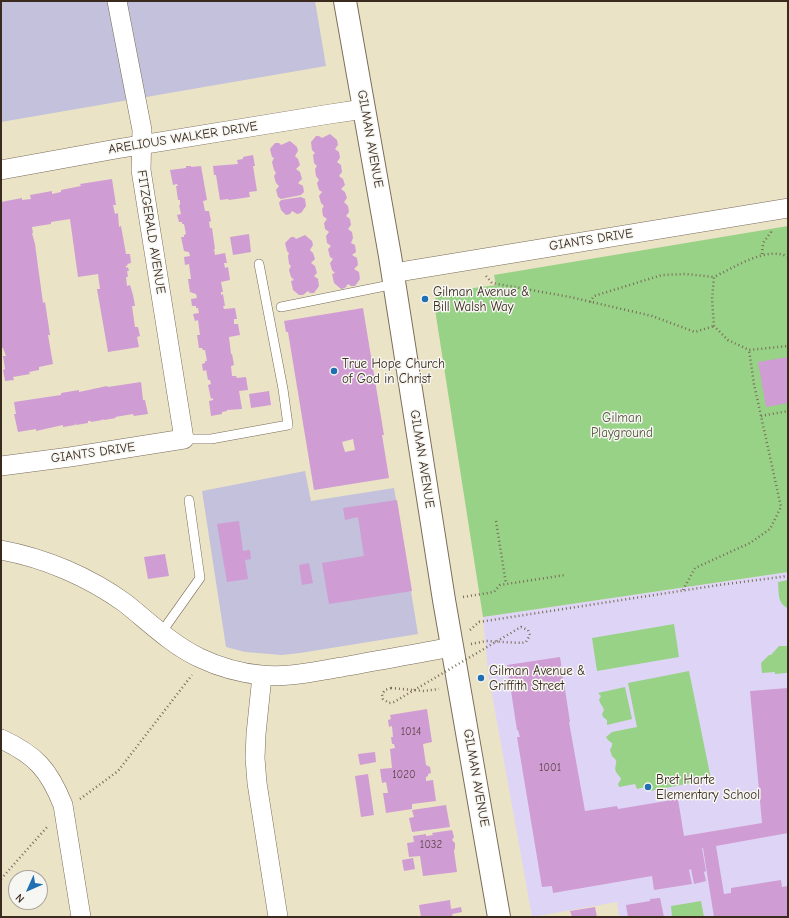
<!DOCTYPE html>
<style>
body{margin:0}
#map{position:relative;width:789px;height:918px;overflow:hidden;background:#ebe3c6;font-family:"Comic Neue",sans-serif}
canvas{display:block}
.frame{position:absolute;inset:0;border:2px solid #3b2a1e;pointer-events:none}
.north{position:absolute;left:8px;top:870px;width:40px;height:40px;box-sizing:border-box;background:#f6f6f2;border:1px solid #aba49d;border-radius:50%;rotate:225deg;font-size:11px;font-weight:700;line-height:16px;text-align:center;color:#3b2a1e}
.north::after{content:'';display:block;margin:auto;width:14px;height:18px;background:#1f6fb2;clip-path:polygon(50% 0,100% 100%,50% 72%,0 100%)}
</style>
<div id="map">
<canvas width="789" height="918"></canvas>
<div class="frame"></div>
<div class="north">N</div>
</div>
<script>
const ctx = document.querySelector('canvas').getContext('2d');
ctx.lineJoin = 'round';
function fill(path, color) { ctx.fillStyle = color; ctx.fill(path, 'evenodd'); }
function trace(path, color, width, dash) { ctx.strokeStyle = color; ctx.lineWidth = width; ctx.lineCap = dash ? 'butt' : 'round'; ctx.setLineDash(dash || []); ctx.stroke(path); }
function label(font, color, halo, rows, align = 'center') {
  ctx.font = font + ' "Comic Neue",sans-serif'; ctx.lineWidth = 3; ctx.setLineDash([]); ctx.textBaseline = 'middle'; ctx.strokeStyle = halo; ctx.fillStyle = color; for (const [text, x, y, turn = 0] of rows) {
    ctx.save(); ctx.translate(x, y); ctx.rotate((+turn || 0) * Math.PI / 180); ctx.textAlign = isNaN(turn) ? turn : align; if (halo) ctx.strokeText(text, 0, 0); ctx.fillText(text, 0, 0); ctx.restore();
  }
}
fill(new Path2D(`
 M788,572V917H619L617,902L532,917L488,672L483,617Z`), '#ded5f6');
fill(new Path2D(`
 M1,1H315L326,66L1,122Z
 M305,471L311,501L394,488L418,634L300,653L282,655L245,652L226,647L202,491Z`), '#c3c1dc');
fill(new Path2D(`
 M788,226V572L483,617L434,303L436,296L444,292L496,285L494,275Z
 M788,580V608C777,604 779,592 778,582Z
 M674,624L679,657L597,671L592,638Z
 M779,646H788V672L786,673L775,674V672L762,673L761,663L769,655H771Z
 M689,671L711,779L650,791L649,786L637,789L635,784L619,787L618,784L621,779C620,776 617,774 616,772C614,767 617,764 616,760L612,756L610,750L612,746V743L608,740L606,737L612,732L637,727L628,683Z
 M625,687L632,719L607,725V720L603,717L602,714L604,710C603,706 600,704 599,700L601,696L598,693Z
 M701,901L704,917H672L671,906Z`), '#97d286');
fill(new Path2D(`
 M330,134L337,140L338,145L335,149L339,152L340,158L337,162L341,165L342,172L339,176L343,179L345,185L341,189L345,192L347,198L344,202L348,206L349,212L346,216L350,219L351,225L348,229L352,232L353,238L351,243L355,245L356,252L352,255L357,258L358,265L354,269L359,272L360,279L355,286H351L348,284L345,288L341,289L334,283L332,274L335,273L332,270L330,263L333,259L330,257L328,249L331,246L327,243L326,236L329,232L325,229L324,223L327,219L323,216L322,209L324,206L321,203L319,196L322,192L319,190L317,183L319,180L316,176L315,169L317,166L314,163L313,155L315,153L312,150L311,142L316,136H319L322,138Z
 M290,141L297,147L298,151L295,156L298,159L300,165L296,169L300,172L302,179L298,183L303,186L304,192L301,195L281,199L278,197L276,190L279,186L276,183L274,176L276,173L274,170L272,162L274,158L272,157L270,149L275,143H279L281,145Z
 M253,155L255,166H253L257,191L249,192L250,197L229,200L228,199L220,200L216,175H214L213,166L238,164L237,160L243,159V157Z
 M186,166H191V167L201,166L207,200L203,201L205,211H209L211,221L209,222L210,228H212L215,249H214L215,255L225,253L227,263H224L225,268L228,267L230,280L221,282L223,292H221V295L223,294L225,306H223L224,309L235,308L237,319H234V324H238L240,335L229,337L231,354H232L234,365L231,366L232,376H236L237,378L246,377L248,390L239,391L242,409L227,410V411L222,412V414L211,416L209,401L213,400V398L211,399L208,385L211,384L210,380H208L206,370L203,371L202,364L205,363V361H207L205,350H203L202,348H199L197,335H200L198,320L195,321L193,314L199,313L198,308H196V306H192L191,299L197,298L196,294L190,292L188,279H191L189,264L185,265L184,257L190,256L189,252L184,251L181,237H184V235L186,234L184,224H182V222H179L177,215L181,214L179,205H180V200H178L176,186H178L177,184L173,185L170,170L186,168Z
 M112,179L116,205H113L115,214L118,213L119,227L121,226L126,254H130L131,263L127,264L128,265L126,266V268L128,267L129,271H127L128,277H126L127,286L130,285L133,295L135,306H132L135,327H138L140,336L137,337L139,347L108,352L97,289H100L98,274L78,277L70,219L51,222V224L32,227L33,233H32L35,244L43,303L45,302L50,335H48L53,364L39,367V370L29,372L30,374L13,377L14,380L5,381L3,370L5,369L3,356H6L3,348H1V341H2L1,332V202L22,198V200L31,199L30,195L52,191V194L61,192V190L81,186L80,184Z
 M301,197L305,199L306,206L301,213L297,214L292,211L290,214L286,215L281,210L279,203L281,200Z
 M249,234L251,252L233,255L230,237Z
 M305,235L312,241L313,245L310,250L313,253L315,259L311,263L315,266L317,273L314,276L318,279L319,286L314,293H310L308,291L303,295H299L293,290L291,281L294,280L291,277L289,270L291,266L289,264L288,256L289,253L287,251L285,243L291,237H294L296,239Z
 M363,308L384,435H382L389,478L314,490L288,332H286L284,321ZM353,439L355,450L345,452L342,442Z
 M788,357V403L766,407L758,362Z
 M141,382L143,400H145L148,414L134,416L133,414L115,417L116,418L104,420L102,419V420L91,422V421H88V423L76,425V423L75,425L63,427V425L36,431V429L18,432L14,414H16L14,402L61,395V393L79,390V392L107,386L108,387Z
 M269,391L271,405L251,408L249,394Z
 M397,500L412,591L329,604L322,563L364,556L358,517L345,520L343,508Z
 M239,521L243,551L250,550L251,559L245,560L248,579L227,582L217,524Z
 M165,554L169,576L148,579L144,557Z
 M309,563L313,583L302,585L299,565Z
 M560,657L570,722H569L585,811L617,806L618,809L678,799L684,836L762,823L750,691L788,688V833L716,846L724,894L731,893V888L781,880L782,887L788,886V917H714L703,848H702L706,871L704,872L706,881L694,884L691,869L689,870L692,884L654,890L652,876L553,893L552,886L542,887L517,737H520L518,730H517L507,665Z
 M427,709L432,742L423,744L426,765L430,767L431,773L428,774V776L426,777V781L433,780L436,801L412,804V809L386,813L383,793H388L387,787L386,782L382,783L380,769L392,768L390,749L395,748L394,744H392L391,737H393L392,726L389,727L388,720L391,719L390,715Z
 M375,752L376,762L360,765L358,754Z
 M368,774L374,815L361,817L355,776Z
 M446,805L450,827L412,832L409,818L414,817L412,810Z
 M452,830L454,837L452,840L455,843V848L454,851L457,872L423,876L420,856L409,857L407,843L414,842L413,836L426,834V836L433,835L432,833Z
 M413,858L415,869L404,871L402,860Z
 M660,898L664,917H628L626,905L650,901V899Z
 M450,900L451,909L461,907L462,912L452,914L453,917H421L419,905Z
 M595,907L597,917H572L570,911Z`), '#cf9cd3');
const lane = new Path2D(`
 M281,307L395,284
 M184,439H211L288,425L283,389L259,264
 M161,633L200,578L189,500`);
const street = new Path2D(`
 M1,170L116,149L330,114L364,109
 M393,273L788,208
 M1,466L70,457L184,439L141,170L142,130L117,1
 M1,550C45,558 89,577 125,603C149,622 172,645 200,658C219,667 241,673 261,675C288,678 316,671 342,667C379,660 416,654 452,647
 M262,676L256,734L255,758L257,783L278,917
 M1,739C36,755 49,770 63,805L81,917`);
const secondary = new Path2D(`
 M345,1L390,256L444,600L499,917`);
trace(lane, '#796b59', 10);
trace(street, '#796b59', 20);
trace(secondary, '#796b59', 24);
trace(new Path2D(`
 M762,254L763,243L771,232L770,229
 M788,257C768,245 733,268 714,277L712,299L714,326L728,340L749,350L788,346
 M486,276L492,283L570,297L652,316L695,332L714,326
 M590,302L594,296L662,275L686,274L714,277
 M761,416L788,411
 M496,521L506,584
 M683,590L695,568L750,543L770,529L781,507L754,384L749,350
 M463,597L494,592L500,585L565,575
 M470,630L479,622L719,585L788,576
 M471,644L486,641L522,643
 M391,688L424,691L439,689
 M80,799L118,771L192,675
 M1,879L47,827`), '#796b59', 2.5, [1, 3]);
trace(lane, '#fff', 9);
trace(street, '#fff', 19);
trace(secondary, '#fff', 22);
trace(new Path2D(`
 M391,688L385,690L382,694L383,699L389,703L394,702L521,627L528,630L530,635L526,642L522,643`), '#796b59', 2.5, [1, 3]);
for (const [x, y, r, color] of [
 [425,299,4,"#1f6fb2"],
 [334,371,4,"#1f6fb2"],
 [481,678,4,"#1f6fb2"],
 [648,787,4,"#1f6fb2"]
]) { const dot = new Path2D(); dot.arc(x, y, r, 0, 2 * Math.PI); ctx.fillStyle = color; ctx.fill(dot); trace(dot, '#f6f6f2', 1.5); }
label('11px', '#60464b', null, [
 ["1014",411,732],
 ["1001",550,768],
 ["1020",404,775],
 ["1032",431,845]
]);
label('13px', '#3b2a1e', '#f6f6f2', [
 ["ARELIOUS WALKER DRIVE",183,138,-9],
 ["GILMAN AVENUE",370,139,80],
 ["FITZGERALD AVENUE",151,232,81],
 ["GIANTS DRIVE",591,240,-9],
 ["GIANTS DRIVE",93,453,-8],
 ["GILMAN AVENUE",422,459,81],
 ["GILMAN AVENUE",476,778,80]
]);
label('13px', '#3b2a1e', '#f6f6f2', [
 ["Gilman Avenue &",433,292],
 ["Bill Walsh Way",433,307],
 ["True Hope Church",342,364],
 ["of God in Christ",342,379],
 ["Gilman Avenue &",489,671],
 ["Griffith Street",489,686],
 ["Bret Harte",656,780],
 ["Elementary School",656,795]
], 'left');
label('13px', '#525438', '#f6f6f2', [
 ["Gilman",622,418],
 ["Playground",622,433]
]);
</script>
